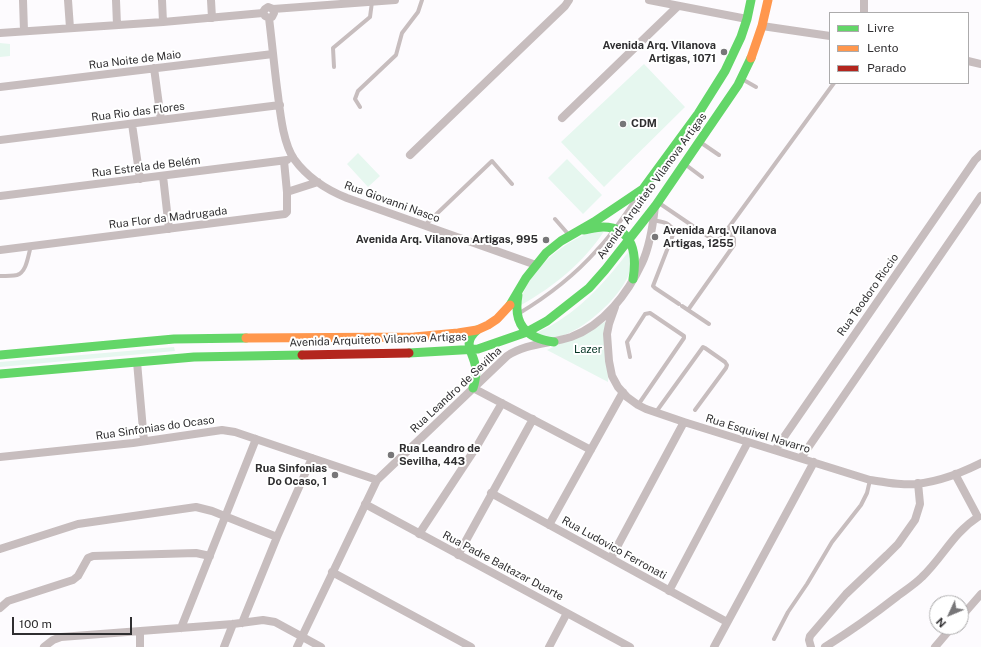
<!DOCTYPE html>
<meta charset="utf-8">
<style>
body{margin:0}
#map{position:relative;width:981px;height:647px;overflow:hidden;background:#fdfbfe;font-family:"Public Sans",sans-serif}
canvas{display:block}
.legend{position:absolute;left:829px;top:12px;width:140px;height:72px;box-sizing:border-box;background:#fff;border:1px solid #acabac;margin:0;padding:5px 7px;list-style:none;font-size:12px;color:#2f2e30}
.legend li{display:flex;align-items:center;gap:8px;height:20px}
.legend b{width:20px;border:1px solid #acabac}
.north{position:absolute;left:929px;top:595px;width:40px;height:40px;box-sizing:border-box;background:#fff;border:1px solid #acabac;border-radius:50%;rotate:226deg;font-size:11px;font-weight:700;line-height:16px;text-align:center;color:#2f2e30}
.north::after{content:'';display:block;margin:auto;width:14px;height:18px;background:#777678;clip-path:polygon(50% 0,100% 100%,50% 72%,0 100%)}
.scale{position:absolute;left:12px;top:617px;width:120px;height:18px;box-sizing:border-box;border:2px solid #2f2e30;border-top:0;padding-left:5px;font-size:12px;line-height:14px;white-space:nowrap;color:#2f2e30;-webkit-text-stroke:3px #fff;paint-order:stroke}
</style>
<div id="map">
<canvas width="981" height="647"></canvas>
<ul class="legend">
<li><b style="height:5px;background:#63d668"></b>Livre</li>
<li><b style="height:5px;background:#ff974d"></b>Lento</li>
<li><b style="height:5px;background:#b3261e"></b>Parado</li>
</ul>
<div class="north">N</div>
<div class="scale">100 m</div>
</div>
<script>
const ctx = document.querySelector('canvas').getContext('2d');
ctx.lineJoin = 'round';
function fill(path, color) { ctx.fillStyle = color; ctx.fill(path, 'evenodd'); }
function trace(path, color, width, dash) { ctx.strokeStyle = color; ctx.lineWidth = width; ctx.lineCap = dash ? 'butt' : 'round'; ctx.setLineDash(dash || []); ctx.stroke(path); }
function label(font, color, halo, rows, align = 'center') {
  ctx.font = font + ' "Public Sans",sans-serif'; ctx.lineWidth = 4; ctx.setLineDash([]); ctx.textBaseline = 'middle'; ctx.strokeStyle = halo; ctx.fillStyle = color; for (const [text, x, y, turn = 0] of rows) {
    ctx.save(); ctx.translate(x, y); ctx.rotate((+turn || 0) * Math.PI / 180); ctx.textAlign = isNaN(turn) ? turn : align; if (halo) ctx.strokeText(text, 0, 0); ctx.fillText(text, 0, 0); ctx.restore();
  }
}
fill(new Path2D(`
 M0,43L10,44V56L0,57Z
 M644,64L685,107L604,187L561,142Z
 M358,153L380,176L368,187L347,164Z
 M567,159L602,195L583,214L548,178Z
 M605,230C583,263 555,286 521,305C522,275 563,242 589,233C594,231 600,231 605,230Z
 M629,251C630,256 631,261 631,266C628,292 582,333 557,337C549,338 543,336 536,333C544,329 553,325 560,320C588,302 609,277 629,251Z
 M607,321L608,382L547,350Z
 M174,347L175,351L0,367V362Z`), '#e6f7ef');
trace(new Path2D(`
 M334,67L333,48L370,17L372,2
 M742,79L756,87
 M360,107L355,99L358,91L396,55L402,33L418,12L422,0
 M700,142L719,155
 M686,165L702,177
 M659,203L712,239L716,240L721,238L834,83
 M555,219L569,235
 M653,220C663,222 670,222 674,232L653,286L655,288L679,304
 M425,225L492,161L512,184
 M0,276C5,276 12,276 17,275C27,272 28,255 31,246
 M682,306L709,324
 M688,310L734,245V239L727,229
 M518,314C548,296 574,276 597,250C612,235 624,216 636,198
 M630,357L627,342L645,314L650,313L684,336V338L638,405
 M656,412L703,347L705,348L725,362L727,365L726,368L695,410
 M774,639L788,612L807,584L832,542L861,505L867,493L870,480`), '#c7bdbe', 4);
trace(new Path2D(`
 M23,0L24,31
 M68,0L70,28
 M116,0L117,25
 M162,0L163,22
 M211,0L212,18
 M649,0L747,19
 M864,0V13
 M273,9L274,13L272,17L269,18L265,16L263,12L265,9L268,7L273,9L395,0
 M269,18C272,42 274,65 277,88C280,109 282,141 294,159C307,177 327,190 347,198L536,265
 M762,26L830,36
 M0,33L163,22L263,13
 M968,61L981,64
 M154,68L161,120
 M0,87L273,54
 M562,118L678,6
 M132,124L140,179
 M0,140L280,105
 M410,155L565,6L569,0
 M163,176L169,229
 M287,192L318,182
 M0,196L287,160
 M0,250L285,214L287,212V192L284,161
 M615,307L609,324L607,334L609,361L612,376L618,387L627,397L638,405L646,409L684,422L870,480C880,481 891,484 901,484C929,486 957,475 981,463
 M137,362L144,441
 M473,388L591,450
 M775,450L975,160L981,154
 M0,457L133,443L222,430L235,432L377,480
 M801,458L981,196
 M491,493L727,622
 M365,504L630,647
 M549,525L623,392
 M419,534L477,446L502,403
 M0,549L78,524L196,507L212,511L277,537
 M458,555L533,419
 M611,558L684,422
 M332,572L471,647
 M669,591L748,442
 M0,608L8,601L73,580L78,576L88,558L93,556L196,553L210,556
 M961,617L981,594
 M242,623L277,537L312,458
 M181,628L256,439
 M140,632V647
 M44,647L53,640L61,637L233,624L263,620L275,622L321,647
 M224,647L233,624
 M297,647L377,480L507,356C526,343 550,344 571,337C604,325 628,293 642,263C650,246 653,225 655,206
 M549,647L567,613
 M714,647L814,462
 M811,647L809,640L810,636L846,594L887,555L898,544L915,520L920,504L918,483
 M825,647C849,632 872,616 895,598C904,591 914,585 922,577C943,557 953,533 978,517L955,474
 M935,647L952,627`), '#c7bdbe', 8);
trace(new Path2D(`
 M584,230C590,229 597,227 603,227C634,227 637,256 633,279
 M518,295C513,324 525,338 554,342
 M510,305L526,278L546,253L561,241L594,222L643,189L698,114L725,71L741,37L747,19L751,0
 M409,353L478,349L527,332L547,321L589,288L605,270L656,205L738,85L751,58
 M0,355L174,339L246,338
 M0,374L194,357L302,355
 M473,388C475,382 476,375 476,369C474,352 461,344 477,330`), '#63d668', 9);
trace(new Path2D(`
 M751,58L762,26L768,0
 M246,338L414,337L458,333L477,330L488,325L497,319L510,305`), '#ff974d', 9);
trace(new Path2D(`
 M302,355L409,353`), '#b3261e', 9);
for (const [x, y, r, color] of [
 [724,52,4,"#777678"],
 [623,124,4,"#777678"],
 [655,237,4,"#777678"],
 [546,240,4,"#777678"],
 [391,455,4,"#777678"],
 [335,475,4,"#777678"]
]) { const dot = new Path2D(); dot.arc(x, y, r, 0, 2 * Math.PI); ctx.fillStyle = color; ctx.fill(dot); trace(dot, '#fff', 1.5); }
label('bold 11px', '#2f2e30', '#fff', [
 ["Avenida Arq. Vilanova",716,46],
 ["Artigas, 1071",716,59],
 ["CDM",631,124,"left"],
 ["Avenida Arq. Vilanova",663,231,"left"],
 ["Artigas, 1255",663,244,"left"],
 ["Avenida Arq. Vilanova Artigas, 995",538,240],
 ["Rua Leandro de",399,449,"left"],
 ["Sevilha, 443",399,462,"left"],
 ["Rua Sinfonias",327,469],
 ["Do Ocaso, 1",327,482]
], 'right');
label('11px', '#2f2e30', '#fff', [
 ["Rua Noite de Maio",135,60,-7],
 ["Rua Rio das Flores",138,112,-7],
 ["Rua Estrela de Belém",146,167,-7],
 ["Avenida Arquiteto Vilanova Artigas",652,186,-54],
 ["Rua Giovanni Nasco",392,202,20],
 ["Rua Flor da Madrugada",168,218,-7],
 ["Rua Teodoro Riccio",868,295,-55],
 ["Avenida Arquiteto Vilanova Artigas",378,340,-2],
 ["Rua Leandro de Sevilha",456,390,-43],
 ["Rua Sinfonias do Ocaso",155,428,-8],
 ["Rua Esquivel Navarro",758,434,17],
 ["Rua Ludovico Ferronati",614,548,29],
 ["Rua Padre Baltazar Duarte",503,566,28]
]);
label('11px', '#023322', '#fff', [
 ["Lazer",588,350]
]);
</script>
